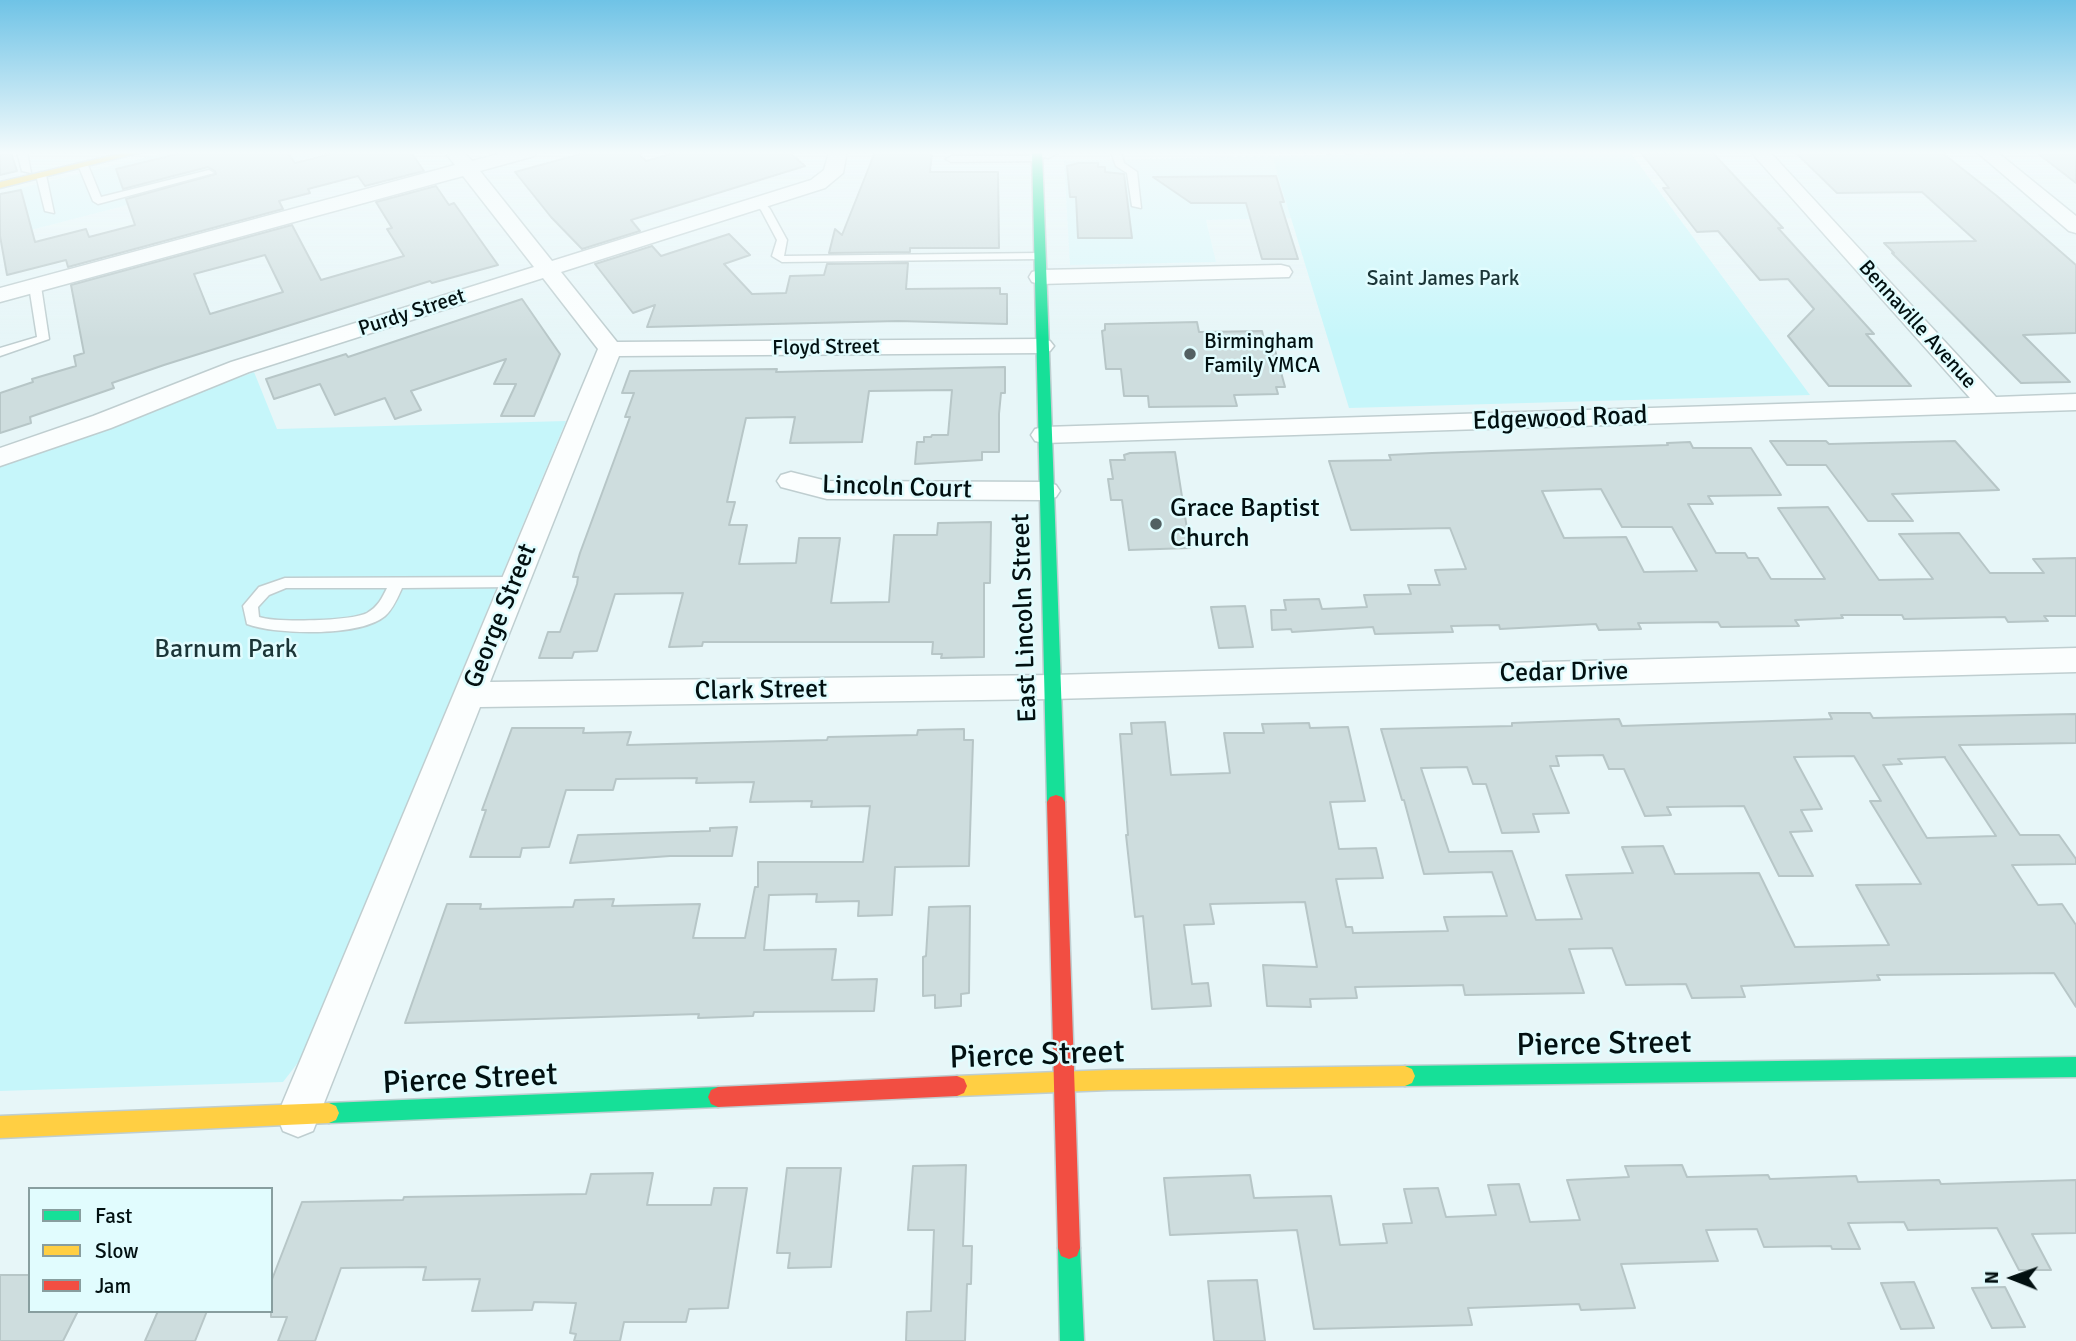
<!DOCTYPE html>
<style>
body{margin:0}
#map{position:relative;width:2076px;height:1341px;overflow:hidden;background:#e7f6f8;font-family:Signika,sans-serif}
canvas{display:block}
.legend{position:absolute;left:28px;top:1187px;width:245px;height:126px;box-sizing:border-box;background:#e1fcfe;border:2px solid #889e9f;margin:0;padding:9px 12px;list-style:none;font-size:21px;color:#021011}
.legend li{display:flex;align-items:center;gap:14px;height:35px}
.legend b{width:35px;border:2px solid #889e9f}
.north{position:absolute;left:1978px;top:1243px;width:70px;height:70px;-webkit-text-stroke:5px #e1fcfe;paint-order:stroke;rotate:271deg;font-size:19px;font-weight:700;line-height:28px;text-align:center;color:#021011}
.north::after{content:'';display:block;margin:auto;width:24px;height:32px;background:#021011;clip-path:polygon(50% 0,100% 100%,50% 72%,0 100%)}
</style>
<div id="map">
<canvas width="2076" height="1341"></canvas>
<ul class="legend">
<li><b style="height:9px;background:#16e098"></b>Fast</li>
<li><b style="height:9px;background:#ffcf43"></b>Slow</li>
<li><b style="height:9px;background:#f24e42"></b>Jam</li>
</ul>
<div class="north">N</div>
</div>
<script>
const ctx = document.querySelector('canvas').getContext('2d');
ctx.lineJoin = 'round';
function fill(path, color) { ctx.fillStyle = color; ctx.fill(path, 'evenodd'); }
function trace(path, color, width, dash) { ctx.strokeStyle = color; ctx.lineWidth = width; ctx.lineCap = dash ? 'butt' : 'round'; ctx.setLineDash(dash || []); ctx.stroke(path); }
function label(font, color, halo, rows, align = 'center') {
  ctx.font = font + ' Signika,sans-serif'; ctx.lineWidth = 5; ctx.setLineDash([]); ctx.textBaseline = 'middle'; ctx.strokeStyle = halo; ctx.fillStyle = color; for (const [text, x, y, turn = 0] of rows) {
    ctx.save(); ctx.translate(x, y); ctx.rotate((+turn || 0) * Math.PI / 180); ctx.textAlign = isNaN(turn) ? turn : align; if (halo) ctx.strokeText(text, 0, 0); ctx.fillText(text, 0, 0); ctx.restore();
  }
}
fill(new Path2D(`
 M168,152H332L0,238V193Z
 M1272,156L1292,218L1206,220L1216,262L1070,265L1064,161Z`), '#d9f7fa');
fill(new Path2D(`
 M1475,152H1630L1810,395L1349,408L1272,156Z
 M254,372L277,429L566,421L300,1060L283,1082L0,1091V465Z`), '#c6f6fa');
const building = new Path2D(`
 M0,152H11L17,171L0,175Z
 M186,152H287L295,163L339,152H411L424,171L365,186L358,176L308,189L310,193L279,201L283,209L68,267L66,260L7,275L0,236V194L21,190L35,242L86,229L89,237L135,225L126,199L216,174L215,171L208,167L123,189L116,169Z
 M588,152H637L646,161L678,152H789L805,166L631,220L640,231L582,249L551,217L515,172Z
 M875,152H932L930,172H998L999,248H910V252L829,253L835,229L842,235Z
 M1712,152L1783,228H1778L1874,334H1866L1911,386H1829L1788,336L1814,309L1788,279L1760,280L1718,231L1697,232L1663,188H1669L1642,154Z
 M1795,152H1941L1997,196L2076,265V333L2023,335L2070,382L2021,383L1892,253H1894L1884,243L1976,241L1922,192L1837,193Z
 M2036,152H2076V183Z
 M1079,163H1098V167H1105V172L1124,174L1132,238H1078L1076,197H1070L1067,166Z
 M1276,176L1284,202H1280L1298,259H1262L1246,203H1191L1153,177Z
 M436,186L449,205L454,203L498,265L432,283L430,281L164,365L112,383L114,388L30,417L31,423L0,433V393L33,382L32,379L76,366L74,356L84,353L71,285L292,225L321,280L404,256L387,229L392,228L376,202ZM265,255L283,292L210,314L194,274Z
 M729,234L750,255L724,264L752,294L786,293L790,276L824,275L827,264L908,263L906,289L1000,288V294H1007V324L898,321L647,327L655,305L633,313L595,264L652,246L661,256Z
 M522,299L560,354L534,416H501L516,384H494L506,359L411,391L421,410L395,419L385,398L335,415L320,384L274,399L266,379L346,354L348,357Z
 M1197,322L1199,332L1262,331L1264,339H1272L1285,387H1276L1278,394L1234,395L1237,406L1149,407L1148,396H1124L1121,369H1106L1102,331L1105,330V324Z
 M1005,367V393H1001L999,414V452H982V460L915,464L917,442H924V437H931L932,435H948L952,390L869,391L862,442L790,443L795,417L746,418L727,502H735L729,525H747L739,564L796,563L799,538H840L831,603L889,602L894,535H937L938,523L991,522L990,583H984V657L941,658L942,654H932L933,642H703L702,646L669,647L683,593L615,594L597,651L574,652L572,658H539L548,632H560L577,584L578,577H573L580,553L630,417H625L634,393H622L630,371L777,369L776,372Z
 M1770,441H1826L1829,444L1955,441L1999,490L1892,494L1913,521H1868L1826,465H1787Z
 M1690,442L1693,448H1751L1781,495L1708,496L1713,504H1688L1716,553H1745L1748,558H1758L1771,579H1825L1778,508L1828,507L1879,580L1933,579L1899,534L1959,533L1990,573H2044L2033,559L2076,558V616H2044L2048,621L2008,622L2005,617L1904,619L1902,615H1841L1843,618L1795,620L1799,626L1721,627L1718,622L1638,623L1641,629L1599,630L1596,624L1500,629L1499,625L1451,626L1453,632L1375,634L1373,627L1292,632L1291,629L1272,630L1271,610H1286L1284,600L1319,599L1322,609L1367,607L1364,595L1411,594L1408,585H1440L1435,570L1466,569L1450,528L1351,530L1329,461L1391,460L1389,455L1432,453L1668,445L1667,443ZM1601,489L1622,527H1672L1697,571L1644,572L1626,537L1564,538L1542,491Z
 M1175,452L1190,548L1129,550L1122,500H1111L1108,479H1113L1110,460H1125L1124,455L1130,453Z
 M1245,606L1253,647L1219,648L1211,607Z
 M1829,713H1870L1873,718L2076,714V743L1959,745L2020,835H2059L2076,859V864L2012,865L2038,905L2062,904L2076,925V1007L2054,973L1877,975L1880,980L1741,986L1745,997L1692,998L1686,984L1626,985L1612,948L1569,949L1584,993L1465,995L1463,985L1355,987L1357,998L1310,999L1311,1007L1267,1006L1263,965L1317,967L1305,902L1210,904L1214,924L1184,925L1192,984L1208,983L1211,1006L1152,1009L1143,916L1135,917L1126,835H1128L1120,734H1132L1131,723L1165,722L1171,775L1230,773L1224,733H1264L1262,724L1309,723L1310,728L1348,727L1365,801L1330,802L1339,849L1376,848L1383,878L1336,879L1346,927H1352L1353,933L1448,931L1444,917L1507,916L1492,872L1424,874L1404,800H1402L1381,729L1512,726V723L1619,719L1622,726L1832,719ZM1603,755L1609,769H1624L1645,816L1671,815L1667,807L1744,806L1779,876H1813L1790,832L1812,831L1801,810L1822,809L1794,757L1854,756L1881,801H1870L1921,884L1856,885L1889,945L1795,947L1759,873L1675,874L1663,846L1622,847L1633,873L1566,875L1582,919L1536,920L1512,851L1449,852L1421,768L1467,767L1473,784H1486L1502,833L1539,832L1533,814L1569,813L1550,766H1559L1556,756ZM1945,757V758L1996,836L1927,838L1883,765L1902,764L1898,759Z
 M512,728H584L583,733L631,732L627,745L827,740L828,737L917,735L918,730L964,729V740H973L969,866L895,867L892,915L858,916L859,901L816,902L817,894L769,895L764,950L836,949L832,980L877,979L874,1011L754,1012L753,1016L698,1018L699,1014L405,1023L447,904H481L480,909L573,907L575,900L614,899L612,906L700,904L693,938H745L755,887H758V862H863L870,806L811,807L812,801L750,802L754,782L696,783L697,778L616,779L613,790H566L549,847L522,848L520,857H470L486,810H482Z
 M737,827L732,856H670L570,863L578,835L710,831V828Z
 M970,906L969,993L961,994V1006L935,1008V995L923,996V957L926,956L929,907Z
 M966,1165L963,1246H972L971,1284H967L965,1341H906L907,1312L931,1311L934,1230H908L913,1166Z
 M1682,1165L1687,1177L1768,1175L1770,1179L1856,1176L1858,1182L1939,1180L1941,1184L2076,1180V1233L2032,1234L2051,1270H2019L1997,1228L1908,1230L1904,1222L1848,1223L1860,1249H1832L1831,1246L1764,1247L1757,1229L1706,1230L1718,1261L1621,1264L1635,1308L1581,1310L1579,1304L1468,1308L1472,1325L1314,1329L1297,1230L1170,1235L1164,1178L1250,1175L1254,1198L1331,1196L1340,1245L1387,1243L1383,1224L1412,1223L1404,1189L1438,1188L1446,1217L1496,1215L1488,1185L1519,1184L1530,1222L1580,1220L1567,1180L1629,1177L1625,1166Z
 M787,1168H841L831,1267L788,1268L790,1253H777Z
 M653,1173L647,1205H711L714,1188H747L728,1308L689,1309L686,1322H624L620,1341H574L576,1334L570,1333L576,1303L534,1302L532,1310L472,1311L480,1279L423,1280L426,1267L341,1268L315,1341H278L287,1317H271V1282L302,1202L403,1200L404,1197L586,1194L591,1174Z
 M0,1275H30V1311H78L63,1341H0Z
 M1257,1280L1265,1341H1214L1208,1281Z
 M1914,1282L1934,1328L1901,1329L1881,1283Z
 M2005,1287L2025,1327L1992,1328L1972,1288Z
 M158,1311H207L195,1341H145Z`);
fill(building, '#ceddde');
trace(building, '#b7c6c7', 2);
const lane = new Path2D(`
 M17,152H27L31,173L22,171Z
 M1111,152H1121L1124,163L1137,172L1141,208L1132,206L1127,173L1116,166Z
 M1037,156L1042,159L1040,161L951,162L946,159L951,156Z
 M80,163L88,165L101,197L209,170L214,173L98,204L93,201L78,165Z
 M41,172L46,175L54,213L45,211L36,175Z
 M754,200H762L770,209L787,240L784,256L1040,253L1045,256L1040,259L782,262L772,256L777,240L761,210L753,202Z
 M35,283L41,286L49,339L0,356V348L37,337L29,286Z
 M514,577L521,582L514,587L402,588C398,597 393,609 385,616C360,637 276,635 247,624L243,606L259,587L285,578ZM286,588H387C382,598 378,607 367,613C351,621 276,623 259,617L258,607L269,595Z`);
const street = new Path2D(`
 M450,152H464L472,161L507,152H536L534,156L480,171L552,261L811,180L824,170L829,152H847L843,173L825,188L561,272L617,342L1042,339L1050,341L1054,346L1050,351L1042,353L619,356L490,682L1052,675L2076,648V672L1052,699L480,707L313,1131L298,1137L283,1131L277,1116L598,349L543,278L249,372L111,428L0,466V448L93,416L231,362L534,267L463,176L0,302V288L455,165L447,155Z
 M1027,152H1059L1049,158L1030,156Z
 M1751,152H1770L1996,397L2076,394V410L1044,443L1035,441L1031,435L1035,429L1044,427L1970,398Z
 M1977,152H1997L2076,216V233L2069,231Z
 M1281,265L1289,267L1292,272L1289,277L1040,284L1032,282L1029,277L1032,272L1040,270Z
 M791,472L827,481L1046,482L1056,485L1060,491L1056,497L1046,500L827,499L781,487L777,481L781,475Z`);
const fast = new Path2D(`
 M1032,152H1042L1065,802L1062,807L1056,809L1050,807L1047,802Z
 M2076,1057V1077L1405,1086L1398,1083L1395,1076L1398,1069L1405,1066Z
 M718,1087L725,1090L728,1097L725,1104L718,1107L329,1123L322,1120L319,1113L322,1106L329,1103Z
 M1069,1237L1077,1240L1080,1248L1084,1341H1060L1058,1248L1061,1240Z`);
const slow = new Path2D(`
 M127,152H142L0,188V182Z
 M1405,1066L1412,1069L1415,1076L1412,1083L1405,1086L1109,1090L957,1096L950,1093L947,1086L950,1079L957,1076L1109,1070Z
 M329,1103L336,1106L339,1113L336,1120L329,1123L0,1138V1116Z`);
const jam = new Path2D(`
 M1056,795L1062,797L1065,802L1080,1248L1077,1256L1069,1259L1061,1256L1058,1248L1047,802L1050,797Z
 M957,1076L964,1079L967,1086L964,1093L957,1096L718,1107L711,1104L708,1097L711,1090L718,1087Z`);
trace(lane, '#bfced0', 3);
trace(street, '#bfced0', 3);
trace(fast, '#bfced0', 3);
trace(slow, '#bfced0', 3);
trace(jam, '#bfced0', 3);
fill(lane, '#fbfefe');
fill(street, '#fbfefe');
fill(fast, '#16e098');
fill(slow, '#ffcf43');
fill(jam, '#f24e42');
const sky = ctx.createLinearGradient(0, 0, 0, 339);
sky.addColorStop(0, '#6fc3e6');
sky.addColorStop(0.45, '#f4fbfc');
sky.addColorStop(1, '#f4fbfc00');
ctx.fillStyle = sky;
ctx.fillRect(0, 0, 2076, 339);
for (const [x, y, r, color] of [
 [1190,354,7,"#526062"],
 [1156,524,7,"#526062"]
]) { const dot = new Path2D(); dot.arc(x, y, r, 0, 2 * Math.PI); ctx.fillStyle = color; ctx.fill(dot); trace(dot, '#e1fcfe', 2.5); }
label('21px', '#1b3537', '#e1fcfe', [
 ["Saint James Park",1443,279]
]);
label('21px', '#021011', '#e1fcfe', [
 ["Purdy Street",412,313,-18],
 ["Bennaville Avenue",1917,325,48],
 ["Floyd Street",826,348,-1]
]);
label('21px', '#021011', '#e1fcfe', [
 ["Birmingham",1204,342],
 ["Family YMCA",1204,366]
], 'left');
label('26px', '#021011', '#e1fcfe', [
 ["Edgewood Road",1560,419,-2],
 ["Lincoln Court",897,488,2],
 ["George Street",501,616,-68],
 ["East Lincoln Street",1025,618,-92],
 ["Cedar Drive",1564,673,-1],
 ["Clark Street",761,691,-1]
]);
label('26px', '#021011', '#e1fcfe', [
 ["Grace Baptist",1170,509],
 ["Church",1170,539]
], 'left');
label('26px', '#1b3537', '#e1fcfe', [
 ["Barnum Park",226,650]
]);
label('32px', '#021011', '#e1fcfe', [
 ["Pierce Street",1604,1045,-1],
 ["Pierce Street",1037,1056,-2],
 ["Pierce Street",470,1080,-3]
]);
</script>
